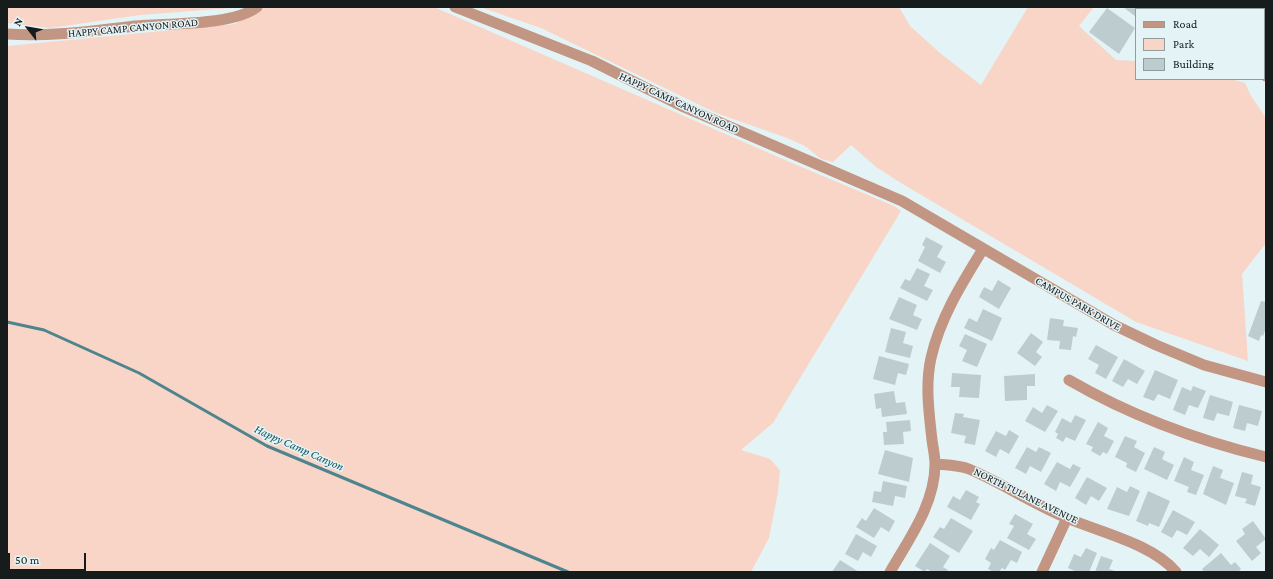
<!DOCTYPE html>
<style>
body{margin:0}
#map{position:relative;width:1273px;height:579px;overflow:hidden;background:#e4f4f6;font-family:"Crimson Pro",serif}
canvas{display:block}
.frame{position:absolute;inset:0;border:8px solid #161b1c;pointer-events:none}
.legend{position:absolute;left:1135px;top:8px;width:130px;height:72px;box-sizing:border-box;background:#e4f4f6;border:1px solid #929d9f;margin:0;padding:5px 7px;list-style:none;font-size:12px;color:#161b1c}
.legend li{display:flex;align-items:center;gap:8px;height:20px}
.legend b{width:20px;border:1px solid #929d9f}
.north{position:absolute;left:8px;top:8px;width:40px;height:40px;-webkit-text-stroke:3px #e4f4f6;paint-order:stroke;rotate:301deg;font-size:11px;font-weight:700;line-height:16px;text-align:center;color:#161b1c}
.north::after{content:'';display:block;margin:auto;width:14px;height:18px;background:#161b1c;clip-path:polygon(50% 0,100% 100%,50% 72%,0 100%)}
.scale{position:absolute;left:8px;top:553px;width:78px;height:18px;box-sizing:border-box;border:2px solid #161b1c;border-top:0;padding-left:5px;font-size:12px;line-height:14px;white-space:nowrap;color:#161b1c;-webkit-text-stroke:3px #e4f4f6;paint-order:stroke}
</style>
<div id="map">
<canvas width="1273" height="579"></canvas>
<div class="frame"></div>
<ul class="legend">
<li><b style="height:5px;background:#c39583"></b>Road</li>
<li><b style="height:11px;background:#f8d5c7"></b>Park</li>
<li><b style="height:11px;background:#bdcdcf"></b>Building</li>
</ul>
<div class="north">N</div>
<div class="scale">50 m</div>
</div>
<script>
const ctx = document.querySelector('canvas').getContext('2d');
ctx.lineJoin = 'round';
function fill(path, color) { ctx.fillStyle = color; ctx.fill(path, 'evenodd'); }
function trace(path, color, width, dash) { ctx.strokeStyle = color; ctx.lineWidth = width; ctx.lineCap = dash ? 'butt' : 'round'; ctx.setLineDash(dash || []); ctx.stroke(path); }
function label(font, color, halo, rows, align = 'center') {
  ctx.font = font + ' "Crimson Pro",serif'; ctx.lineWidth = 3; ctx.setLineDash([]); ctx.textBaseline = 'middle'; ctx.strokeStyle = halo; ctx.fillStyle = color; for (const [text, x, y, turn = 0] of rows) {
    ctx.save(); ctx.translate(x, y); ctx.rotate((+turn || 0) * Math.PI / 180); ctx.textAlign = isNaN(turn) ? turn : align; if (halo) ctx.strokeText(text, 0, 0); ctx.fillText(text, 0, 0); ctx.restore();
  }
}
fill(new Path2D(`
 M7,7H244L140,15L50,28L7,23Z
 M264,7H434L785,160L894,206L901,211L773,423L741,450L770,459L780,470L778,492L769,538L751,572H7V46L235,24Z
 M480,7H899L910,26L940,53L981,85L1028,7H1094L1079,26L1116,60L1136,61V79H1231L1245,83L1251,96L1266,118V243L1242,274L1248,361L1136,322L901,183L876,167L851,145L833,162L821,159L805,146L787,138L716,113L541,28Z`), '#f8d5c7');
trace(new Path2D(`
 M7,322L44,330L139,373L267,446L568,572`), '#4e848d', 3);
fill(new Path2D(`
 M1123,7H1142L1145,9H1136V17Z
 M1212,7H1254L1252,9H1210Z
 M1107,8L1135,28L1119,54L1089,32Z
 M1264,11L1266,12V31L1264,34Z
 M926,237L943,246L937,257L946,262L940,273L918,261L925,247L922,245Z
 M917,268L930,274L924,286L933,290L927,301L900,288L905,279L910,281Z
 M998,280L1011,288L999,309L979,297L984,287L992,291Z
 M899,297L917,305L913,315L922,319L917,330L889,319Z
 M1261,301L1266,302V328L1263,336L1261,335L1259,341L1248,336Z
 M983,309L1002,318L992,341L964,328L969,318L977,322Z
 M1050,318L1064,320L1063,326L1078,328L1076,337L1073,336L1071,350L1059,349L1060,341L1047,340Z
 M891,328L906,332L903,343L913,346L910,358L885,352Z
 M1031,333L1043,342L1036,352L1042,357L1035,366L1017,353Z
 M965,334L987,344L977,367L962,361L967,350L959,346Z
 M1096,345L1118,357L1106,379L1095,373L1099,365L1088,359Z
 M879,356L909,364L906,375L898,373L895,385L873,379Z
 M1124,359L1145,371L1137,384L1128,379L1123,387L1112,381Z
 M1155,370L1178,380L1170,399L1158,394L1154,401L1143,397Z
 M952,373L981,375L979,398L959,397L960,387H951Z
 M1035,374V386H1027V400L1005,401L1004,376Z
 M1193,386L1206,391L1198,408L1189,405L1185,415L1173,410L1182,387L1191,391Z
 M894,391L896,403L905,402L907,414L882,417L881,408L876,409L874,394Z
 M1210,395L1233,402L1229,416L1217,413L1214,421L1203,418Z
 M1047,405L1058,411L1045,432L1025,421L1033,407L1042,413Z
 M1239,405L1262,411L1258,426L1247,423L1245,431L1233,428Z
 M955,413L964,414L963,417L980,420L975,445L964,443L966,436L951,433Z
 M1075,415L1086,420L1075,441L1066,437L1063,442L1056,438L1058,434L1055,432L1062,418L1071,423Z
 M910,420L911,431L903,432L904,444L884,445L883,432H887L886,422Z
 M1098,422L1108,428L1104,436L1114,441L1107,454L1103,452L1100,456L1091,451L1093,447L1086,444Z
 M1009,430L1019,436L1009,454L1000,449L996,457L985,451L996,431L1006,436Z
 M1125,436L1137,441L1134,447L1145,453L1136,472L1126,467L1127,463L1115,457Z
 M1027,447L1036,452L1039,447L1051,453L1041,472L1030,466L1026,474L1015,468Z
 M1154,447L1165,452L1162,459L1174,465L1167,480L1144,469Z
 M885,450L913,458L909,482L878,474Z
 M1184,457L1194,462L1191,470L1204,475L1196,495L1187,492L1189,487L1174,481Z
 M1057,462L1070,469L1073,464L1081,468L1070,487L1060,482L1056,491L1044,484Z
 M1213,466L1223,470L1220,478L1218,477L1234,483L1226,505L1203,494Z
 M1242,472L1253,475L1251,484L1261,487L1255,506L1245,503L1247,499L1235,496Z
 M1087,477L1107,488L1099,501L1091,496L1086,505L1075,498Z
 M883,481L907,486L905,498L895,496L893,506L872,502L874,491L881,492Z
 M1130,486L1140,491L1129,516L1107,509L1117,487L1127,492Z
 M966,490L979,497L976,502L980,504L971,520L947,507L953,496L960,500Z
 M1148,491L1170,501L1159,527L1149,523L1148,526L1136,521Z
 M874,508L895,521L889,532L881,527L874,538L856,527L862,518L866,521Z
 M1173,510L1195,522L1187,535L1177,530L1172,538L1161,532Z
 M1015,514L1033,524L1027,534L1036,539L1029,550L1007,538L1014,526L1009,524Z
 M951,518L973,531L959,553L933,537L940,527L944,529Z
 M1253,521L1266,539L1256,547L1261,553L1252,561L1236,541L1245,534L1242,529Z
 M1200,529L1219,545L1209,557L1200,549L1193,556L1183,548Z
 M856,534L877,546L871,557L863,552L858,561L845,554Z
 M1000,540L1022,552L1017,563L1011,560L1005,570L1002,568L999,572H994L988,569L991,563L985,559L991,548L994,550Z
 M930,543L950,556L943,567L948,570L946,572H932L927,569L925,572L915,566Z
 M1086,548L1097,553L1089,572H1077L1068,568L1074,554L1081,557Z
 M1221,553L1231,565L1235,562L1241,569L1238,572H1204L1202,569Z
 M1101,556L1113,560L1109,569L1118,572H1095Z
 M840,560L859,572H832Z`), '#bdcdcf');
trace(new Path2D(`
 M455,7L592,61L684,107L902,201L1114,325L1156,345L1204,365L1266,382
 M1183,9L1184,7
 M7,34C50,37 92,31 135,26C166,23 233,26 257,7
 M1264,74L1266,76
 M1069,380C1131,416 1196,440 1266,457
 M935,464C946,465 959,465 969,469C1002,483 1033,504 1067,518C1099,532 1153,544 1176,572
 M890,572C909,539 935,504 935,464C935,456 933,448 932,440C929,413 925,385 931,358C940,318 962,283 983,249
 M1042,572L1067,518`), '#c39583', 11);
label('11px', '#161b1c', '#e4f4f6', [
 ["HAPPY CAMP CANYON ROAD",133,28,-5],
 ["HAPPY CAMP CANYON ROAD",679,103,25],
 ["CAMPUS PARK DRIVE",1078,304,30],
 ["NORTH TULANE AVENUE",1026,496,26]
]);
label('italic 12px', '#14555f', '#e4f4f6', [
 ["Happy Camp Canyon",299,448,24]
]);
</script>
